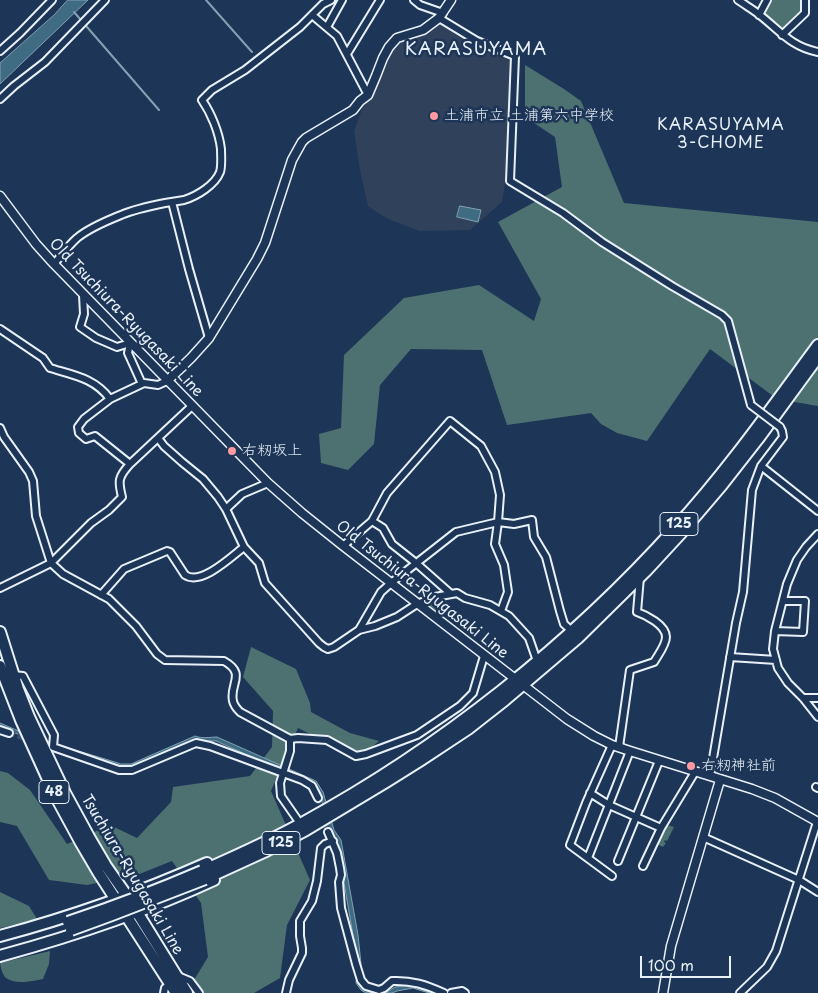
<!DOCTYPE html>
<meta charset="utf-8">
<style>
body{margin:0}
#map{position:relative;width:818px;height:993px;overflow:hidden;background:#1d3557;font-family:"Playpen Sans",sans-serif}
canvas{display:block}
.scale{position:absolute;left:640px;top:956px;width:91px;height:22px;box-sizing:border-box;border:2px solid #e8f1f8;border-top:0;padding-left:6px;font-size:15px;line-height:18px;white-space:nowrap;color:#e8f1f8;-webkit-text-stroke:4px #1d3557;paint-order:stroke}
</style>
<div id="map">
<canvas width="818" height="993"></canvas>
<div class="scale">100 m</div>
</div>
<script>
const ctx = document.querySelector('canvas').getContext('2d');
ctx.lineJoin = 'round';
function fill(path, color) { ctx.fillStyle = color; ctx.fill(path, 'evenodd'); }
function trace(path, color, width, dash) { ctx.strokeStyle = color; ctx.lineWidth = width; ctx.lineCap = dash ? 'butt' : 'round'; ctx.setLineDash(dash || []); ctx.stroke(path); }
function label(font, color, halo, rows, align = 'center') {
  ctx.font = font + ' "Playpen Sans","Klee One",sans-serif'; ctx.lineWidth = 5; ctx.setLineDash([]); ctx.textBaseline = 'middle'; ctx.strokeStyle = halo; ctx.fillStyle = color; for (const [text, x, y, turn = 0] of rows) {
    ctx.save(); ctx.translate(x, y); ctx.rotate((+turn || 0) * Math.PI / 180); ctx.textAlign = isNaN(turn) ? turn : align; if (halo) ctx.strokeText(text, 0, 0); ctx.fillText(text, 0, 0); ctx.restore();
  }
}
fill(new Path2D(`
 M435,20L468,40L511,58L505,184L502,202L470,230L419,231L386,218L368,206L360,170L354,131L365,101L397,38L423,30Z`), '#30415c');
fill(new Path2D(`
 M767,0H805V13L782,35L759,15Z
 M525,65L564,89L581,101L624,203L818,222V406L777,399L710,349L647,441L617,433L601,424L591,413L507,425L482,350L411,349L380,385L374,444L348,470L321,463L319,434L341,428L344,355L404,298L479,285L534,321L541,299L498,222L562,187L555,137L525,117Z
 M440,597L448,603L439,615L424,603Z
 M251,647L296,669L310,703L311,712L350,733L379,741L359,758L298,728L271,791L310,880L287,925L280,978L254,993H186L208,957L201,903L172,861L137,875L87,885L49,880L17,826L0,822V771L8,773L30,790L67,844L110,825L137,838L171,802L173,787L250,776L272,747L273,711L243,677Z
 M667,825L674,827L667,841L665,840L664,842L666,843L663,847L655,843Z
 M0,892L29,906L37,919L0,928Z
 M50,951L49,964L43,979C33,981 15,985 6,978C2,974 1,968 0,963Z`), '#4d7071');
const water = new Path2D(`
 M68,0H88L0,84V63L54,15Z
 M460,206L481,210L478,222L457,217Z
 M0,723C39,741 81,751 121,764H131L195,736C202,739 210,737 217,737L316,781L323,792L334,830L341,840L358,935L361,964L360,981L379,992H387L395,987L414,984L439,993H429L413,988L397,991L392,993H366L361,990L356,983L358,964L337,842L330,831L320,794L313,784L216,741H205L132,768H119L0,728Z`);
fill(water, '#3f6b83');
trace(water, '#83a1b2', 1);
trace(new Path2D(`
 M206,0L252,52
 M74,12L159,110`), '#83a1b2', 2);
trace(new Path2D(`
 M9,733L32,740
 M318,798L328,832`), '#3b516f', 6, [6, 3]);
const minor = new Path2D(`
 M414,0L420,5L443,13
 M738,0C745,5 754,10 761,16C781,32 792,47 818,52
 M312,15L337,36L368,95
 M759,15L767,0
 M439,18L477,41L515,56L510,181L563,213L602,242L672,286L722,315L728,321L751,405
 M327,27L342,0
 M782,35L805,13V0
 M0,51L20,33L52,0
 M347,54L380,0
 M0,99L14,86L45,62L105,0
 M172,202L189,269L209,338
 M54,264C61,256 68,246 77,238C89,228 106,221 121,215C135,209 150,206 165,203C171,202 178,201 184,200C197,196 215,185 220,172C222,166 221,156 221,149C219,132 211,113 202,100L212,90L245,70L300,27L323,4L331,0
 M83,295L84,314L80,327L96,338L117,347L130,343L128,353L142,384
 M0,329L43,358L50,368C73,375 95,378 110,399
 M0,428L4,437L29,472L33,481L36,516L51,563L63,574L109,599L136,626L157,654L165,660L224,661C247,674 229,684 233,701C234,706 237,709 240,712L290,739V751L280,783L281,796L297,819
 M158,438L164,446L182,462L203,479L218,497L226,509L244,547L259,563L265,583L319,643L324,647L328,649L334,647L359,630L375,626L397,617L417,604L435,597L457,593L465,598L490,605L509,616L529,638L537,661
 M130,464L95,436L86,439L79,433L78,427L84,419L110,399L144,383L158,385L167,381
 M761,466L818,511
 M226,509L242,494L268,483
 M372,521L383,528L392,544L416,563L451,594
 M818,534L806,547L797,560L787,584L775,631L773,649L778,668L788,683L803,698L818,717
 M343,546L372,521L387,493L450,421L481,446L495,472L500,495L498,522L456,532L391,583L381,592L359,630
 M0,588L51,563L91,523L109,510L122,497C118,481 118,477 130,464L192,406
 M101,595L124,569L167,551L170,552L185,575C201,586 231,557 244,547
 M501,611L508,592L504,565L495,544L498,522L514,524L532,520L534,537L546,557L560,611L564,624L572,631
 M775,631L803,632L805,601H783
 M730,657L776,660
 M13,675L23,676L54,735L53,747L119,770H132L196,743L210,746L302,780L312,786L318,798
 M803,698H818
 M0,730L9,733
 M290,739L298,738L327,740L356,756L366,754L417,735L460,706L473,693L484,656
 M612,745L586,803L570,845L612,876
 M619,747L630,670L654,662C658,655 666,645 666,637C666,625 646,615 637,612L640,577
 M710,776L736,623L743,592L752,490L761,466L783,437L782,431L780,427
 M816,787L818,788
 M590,793L609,805L661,828
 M328,832L337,853L340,868L341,875L339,882L341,908L356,964L361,980L366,986L379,990L384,988L392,981C412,980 426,985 444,993
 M703,837L799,880L818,892
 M588,858L630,751
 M618,861L659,761
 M643,866L661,828L695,772
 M178,976L190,981L199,993
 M164,993L165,988L170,984
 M286,993L289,980L302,953V948L300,936V921L312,901L317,881L321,848L325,844L333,841
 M451,993L462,991L465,993
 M740,993L767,967L776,951L817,822`);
const tertiary = new Path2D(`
 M0,196L36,244L54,264L268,483L302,513L342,545L567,719L594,736L612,745L630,751L752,789L775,798L818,822
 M167,381L191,358L209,338L257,259L265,243L292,160L302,142L306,138L353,110L360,101L368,95L376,76L383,58L389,47L397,38L423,30L439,18L451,0
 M663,993L671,946L720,780`);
const primary = new Path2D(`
 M0,632L18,689L29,717L65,793L89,837L106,866L127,896L187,993
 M0,666L21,720L56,797L81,843L98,872L176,993`);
const trunk = new Path2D(`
 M202,871C235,856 270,841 302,823C440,748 571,644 676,527C728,470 772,407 818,345
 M205,879L264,852L306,830L386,782L421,760L468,729L505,700L578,638L646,571L682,532L722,485L758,439L818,357
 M0,936C71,917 139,893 207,863
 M0,956C73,936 145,912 214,880`);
trace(minor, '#e8f1f8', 10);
trace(tertiary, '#e8f1f8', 11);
trace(primary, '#e8f1f8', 14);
trace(trunk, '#e8f1f8', 14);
trace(minor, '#1d3557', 6);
trace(tertiary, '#1d3557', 8);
trace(primary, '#1d3557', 10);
trace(trunk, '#1d3557', 10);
const minorBridge = new Path2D(`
 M751,405L780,427`);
const trunkBridge = new Path2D(`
 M68,922C113,907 158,890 202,871
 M71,930L112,915L205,879`);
trace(minorBridge, '#e8f1f8', 10, []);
trace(trunkBridge, '#e8f1f8', 14, []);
trace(minorBridge, '#1d3557', 6);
trace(trunkBridge, '#1d3557', 10);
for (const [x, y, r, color] of [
 [434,116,5,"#ff9aa2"],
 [232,451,5,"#ff9aa2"],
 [691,766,5,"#ff9aa2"]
]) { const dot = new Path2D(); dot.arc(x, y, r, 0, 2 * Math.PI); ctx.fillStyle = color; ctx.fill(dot); trace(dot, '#1d3557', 2); }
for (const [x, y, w] of [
 [679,524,38],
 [54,792,30],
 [281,843,38]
]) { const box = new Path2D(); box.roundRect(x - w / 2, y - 11.5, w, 23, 4); ctx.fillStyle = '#1d3557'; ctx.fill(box); trace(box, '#e8f1f8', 1); }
label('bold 14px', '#e8f1f8', null, [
 ["125",679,524],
 ["48",54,792],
 ["125",281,843]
]);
label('15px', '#e8f1f8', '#1d3557', [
 ["土浦市立 土浦第六中学校",444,116],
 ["右籾坂上",242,451],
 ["右籾神社前",701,766]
], 'left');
label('15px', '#e8f1f8', '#1d3557', [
 ["Old Tsuchiura-Ryugasaki Line",126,318,46],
 ["Old Tsuchiura-Ryugasaki Line",422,590,38],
 ["Tsuchiura-Ryugasaki Line",132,875,59]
]);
ctx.letterSpacing = '1px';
label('16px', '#e8f1f8', '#1d3557', [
 ["KARASUYAMA",721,126],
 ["3-CHOME",721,144]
]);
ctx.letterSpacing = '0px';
ctx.letterSpacing = '1px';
label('18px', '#e8f1f8', '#1d3557', [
 ["KARASUYAMA",476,50]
]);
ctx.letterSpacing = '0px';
</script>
